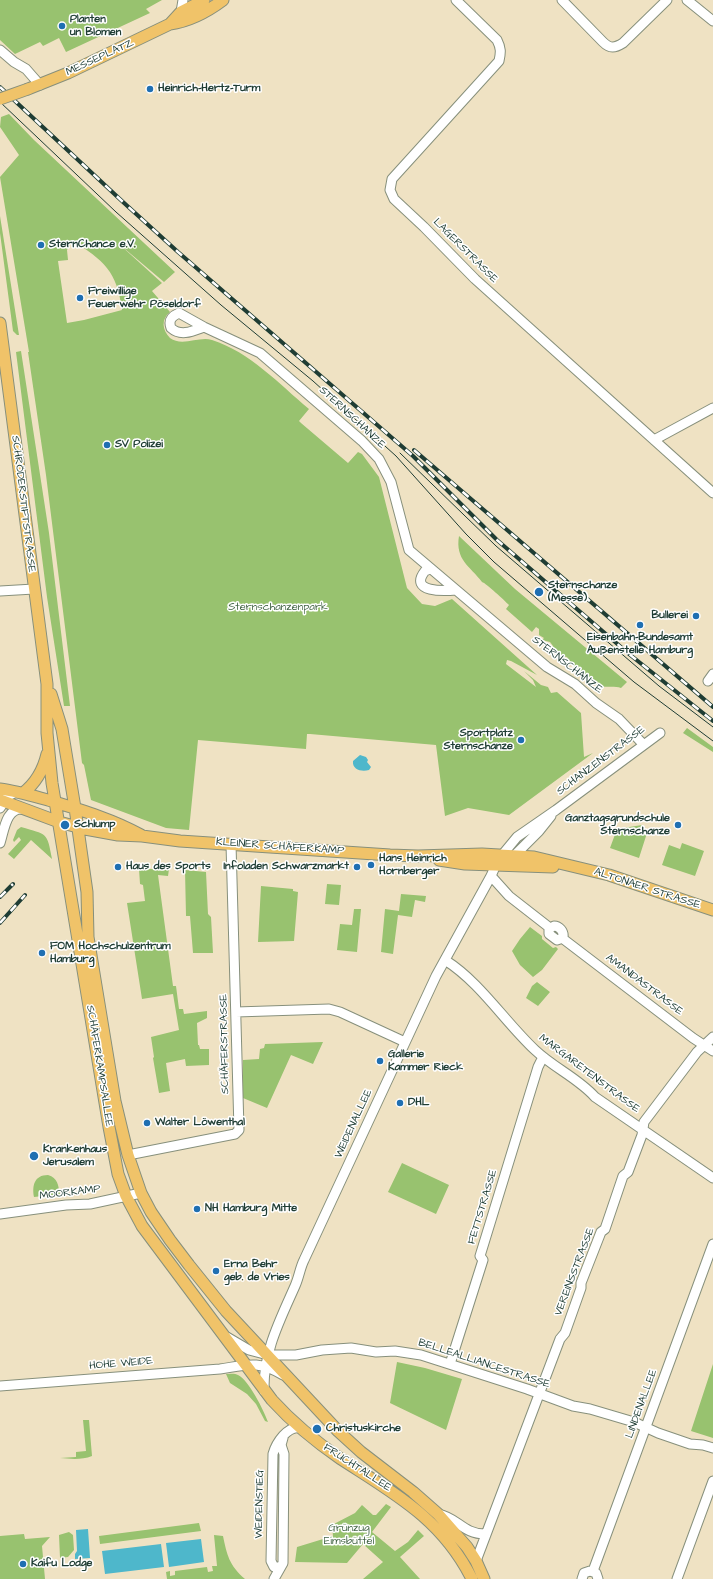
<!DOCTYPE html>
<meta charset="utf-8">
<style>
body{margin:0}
canvas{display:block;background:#efe2c3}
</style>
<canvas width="713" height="1579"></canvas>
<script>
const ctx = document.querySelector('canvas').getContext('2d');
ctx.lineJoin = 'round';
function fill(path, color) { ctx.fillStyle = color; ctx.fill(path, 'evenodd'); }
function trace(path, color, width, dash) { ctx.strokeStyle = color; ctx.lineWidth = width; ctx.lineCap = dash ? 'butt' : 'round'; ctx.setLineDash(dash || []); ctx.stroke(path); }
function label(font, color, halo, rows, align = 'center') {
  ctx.font = font + ' "Architects Daughter",sans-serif'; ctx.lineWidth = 3; ctx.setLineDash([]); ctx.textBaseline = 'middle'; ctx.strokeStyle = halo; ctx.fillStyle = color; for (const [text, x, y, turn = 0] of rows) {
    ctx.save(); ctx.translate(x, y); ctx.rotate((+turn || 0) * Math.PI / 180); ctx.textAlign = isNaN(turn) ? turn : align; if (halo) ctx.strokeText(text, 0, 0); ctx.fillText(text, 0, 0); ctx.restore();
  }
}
fill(new Path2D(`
 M0,0H162L146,9L150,13L66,52L59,38L43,46L40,42L15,54L0,40Z
 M9,114L34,140L175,272L164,282L119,244L162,283L152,291L170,312C161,319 162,330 170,338C182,347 199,336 212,340C250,352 279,384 309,409L299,421L301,423L348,463L358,452L362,454L379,477L407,588L422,604L435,606L452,599L537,675L511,661L507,660L506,664L536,687L533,680L524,671L541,685L548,687L551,693L557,692L581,713L584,757L593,753L509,815L468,808L445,816L436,745L310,734H307L306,749L198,740L189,830L166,828L91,800L84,765L82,763L46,475L28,352H29L0,177L19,155L0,127L1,117ZM72,240C104,261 117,271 122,310L84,320L67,323L58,261L68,260L67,250Z
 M0,216L19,335H17L13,331L0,233Z
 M21,351L49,533L70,706H64L47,597L16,352Z
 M459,536L515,589L627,682L621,688C613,685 603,689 596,684C589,679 586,672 577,670C574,665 570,663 567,657L557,655L553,652V646L550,642L542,640L544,638L539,635V629L536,627L532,632L506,609L509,605C505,601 486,583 482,582C470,566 455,560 459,536Z
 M687,728L713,747V752L683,733Z
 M642,825L641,830L647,833L639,858L610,848L617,829Z
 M21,827C47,835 47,831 52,859L31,840L14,859L8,854L21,840L19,837L14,842L13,840L17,830Z
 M682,843L704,851L695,876L662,865L669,845L680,849Z
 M139,869H169L168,876L158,875L173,986H176L179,1009H183L184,1014L207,1011V1018L197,1023L198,1045H199L200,1049H209V1065L186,1066L185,1059L166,1063L170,1091L159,1093L153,1058L154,1057L151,1037L179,1030L173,994L142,999L127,903L145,901L143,885L140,884Z
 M185,870L206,872L208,914L211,917L213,953H193L190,916H186Z
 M327,884L341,885L339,905L325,904Z
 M261,886L293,889V891L298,892L294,941L258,942Z
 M401,894L426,896L425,902L415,900L412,917L398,915L393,954L381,952L385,909L399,911Z
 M354,909H361L357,952L337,950L340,924L352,925Z
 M530,927L542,936V939L553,948L556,947L558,949L542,970L533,977L520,965L512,951L520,939Z
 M537,982L550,992L538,1006L526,998L532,986Z
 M323,1042L313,1064L291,1055L267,1108L243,1098V1060L259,1059L260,1049L264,1048L265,1044Z
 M402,1163L449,1185L436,1214L388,1192Z
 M48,1175C58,1178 58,1185 60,1194L34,1197C32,1186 34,1175 48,1175Z
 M397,1362L425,1368L462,1379L446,1430L390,1403Z
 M713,1364V1438L691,1431Z
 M226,1374C229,1374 235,1373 238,1375C249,1380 264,1411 268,1422L265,1421L256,1404L247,1394L230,1383Z
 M83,1420H89L92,1456C82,1460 71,1459 60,1458L76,1457V1452L86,1451Z
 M386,1504L391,1507L372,1532L395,1551L408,1542L418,1530L424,1536L400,1557L420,1579H363L383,1562L363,1544L347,1563L295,1562L297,1547L333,1536L332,1525L355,1513L362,1505L373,1515H376Z
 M199,1523L201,1531L100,1544L99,1536Z
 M69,1532L73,1535L74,1550L68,1557L60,1558L59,1535Z
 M24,1534L25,1539L50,1537L42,1546L45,1579H0V1536Z
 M214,1535L223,1536C227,1555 229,1565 245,1579H167L166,1572L170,1571V1576L175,1575V1571L207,1567L208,1572L213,1571L212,1566H217Z`), '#98c26f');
fill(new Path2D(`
 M360,755L366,757L368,760L367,762L371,767L369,770C362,772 352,770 353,761Z
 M88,1529L90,1558L75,1559V1554L77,1551L76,1530Z
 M201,1539L204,1562L169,1567L166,1543Z
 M161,1544L164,1567L105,1574L102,1551Z`), '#4eb7cb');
const minor = new Path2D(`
 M456,0L497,40C501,48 501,52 499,61L392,179L390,190L394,199L424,227L475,279L713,493
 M562,0L603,42C610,49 615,48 623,43L667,0
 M687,0L713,21
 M181,12L183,0
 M0,50L14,62L26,69L40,85
 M204,327C193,331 181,337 171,328C168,320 172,316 179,313L204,327L260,353L362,441L379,459L391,482L409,550L547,667L575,684L596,703L619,719L643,744
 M654,440L713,408
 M430,569L425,571C408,593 445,591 456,590
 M0,591L34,589
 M708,681L713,674
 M0,808L8,796L16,792
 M0,843C4,831 6,807 23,809
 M512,858L539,831L551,816
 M491,876L509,896L550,928
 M554,926C559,926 564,931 563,937L560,939L557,940L549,934V929Z
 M562,938L693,1038L713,1051
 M445,960C481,983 504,1021 535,1050C554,1068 578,1078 595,1097L713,1178
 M236,1012L329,1009L340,1012L405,1042
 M128,1155L235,1134L239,1130L231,844
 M0,1214L66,1205L90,1204L141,1193
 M227,1337L249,1350L268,1355H296L322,1350L351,1348L376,1352L395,1351L421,1355L527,1389L573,1406L590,1409L634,1422L658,1433L690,1444L703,1445L713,1448
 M450,1364L483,1260L480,1256L538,1067L543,1057
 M0,1386L220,1369C247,1365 258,1360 283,1375
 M264,1391C263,1352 280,1320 295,1286C299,1277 300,1268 304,1260L436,976L491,876L498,860L517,837L556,810L660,733
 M438,1514C458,1518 463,1534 485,1534
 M476,1561L560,1339L565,1333L581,1288V1283L601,1232L605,1229L623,1176L628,1172L642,1135L644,1122L697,1052L713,1037
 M280,1567H274L271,1561L273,1454C276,1443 288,1425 300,1428
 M593,1571L713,1244
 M274,1579L283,1563L284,1454L281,1445L283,1438
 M582,1579L584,1573L590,1571L596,1573L598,1579
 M677,1579L713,1481`);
const major = new Path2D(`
 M170,24L181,12L204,0
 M28,89L68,73L170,24C191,21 207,12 223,0
 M0,323L47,684V733L52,783L109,1127L118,1174L126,1196L142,1226L272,1400C292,1422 316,1442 341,1459C395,1494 442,1519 472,1579
 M51,694L62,729L75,808L87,892L88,937L115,1101L128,1155L141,1193L151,1212L170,1240L189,1265L226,1311L338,1431L361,1452L413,1492L438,1514L467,1547L476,1561L484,1579
 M0,789C16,791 33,796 48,800C81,810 112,819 141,835
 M23,793C36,783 43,771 47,754
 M0,800L59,822L85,829L118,835L142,836L180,841L390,855L418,856L482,854L534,857L609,875L713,910
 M439,860L465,864L553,867`);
trace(minor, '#87907c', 11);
trace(major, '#87907c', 13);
trace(minor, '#fff', 9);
trace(major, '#f0c369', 11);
trace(new Path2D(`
 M0,102L116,212L221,305L313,381L396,456L466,534L494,562L634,682L713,741
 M400,453L496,546L659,686L713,727`), '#1f3d34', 1);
const rail = new Path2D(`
 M0,87L123,202L178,252L413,456L497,540L629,654L713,721
 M414,450L713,707
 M0,897L13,884
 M0,923L25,895`);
trace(rail, '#1f3d34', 4);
trace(rail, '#fff', 2.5, [8]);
const majorBridge = new Path2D(`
 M0,99L28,89`);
trace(majorBridge, '#87907c', 13, []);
trace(majorBridge, '#f0c369', 11);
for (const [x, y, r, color] of [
 [62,26,4,"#1f6fb2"],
 [150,89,4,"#1f6fb2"],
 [41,245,4,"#1f6fb2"],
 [80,298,4,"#1f6fb2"],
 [107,445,4,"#1f6fb2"],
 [539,592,5,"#1f6fb2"],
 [696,616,4,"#1f6fb2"],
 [640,625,4,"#1f6fb2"],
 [521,740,4,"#1f6fb2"],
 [65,825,5,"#1f6fb2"],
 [678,825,4,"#1f6fb2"],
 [371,865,4,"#1f6fb2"],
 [118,867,4,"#1f6fb2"],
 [357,867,4,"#1f6fb2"],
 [42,953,4,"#1f6fb2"],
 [380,1061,4,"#1f6fb2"],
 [400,1103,4,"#1f6fb2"],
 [147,1123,4,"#1f6fb2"],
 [34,1156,5,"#1f6fb2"],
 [197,1209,4,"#1f6fb2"],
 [216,1271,4,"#1f6fb2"],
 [317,1429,5,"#1f6fb2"],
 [23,1564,4,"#1f6fb2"]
]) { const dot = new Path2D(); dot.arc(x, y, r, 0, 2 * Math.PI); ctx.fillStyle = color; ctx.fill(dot); trace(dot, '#fff', 1.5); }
label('bold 11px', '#1f3d34', '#fff', [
 ["Planten",70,20],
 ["un Blomen",70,33],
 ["Heinrich-Hertz-Turm",158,89],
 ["SternChance e.V.",49,245],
 ["Freiwillige",88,292],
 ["Feuerwehr Pöseldorf",88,305],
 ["SV Polizei",115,445],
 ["Sternschanze",548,586],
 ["(Messe)",548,599],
 ["Bullerei",688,616,"right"],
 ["Eisenbahn-Bundesamt",640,638,"center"],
 ["Außenstelle Hamburg",640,651,"center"],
 ["Sportplatz",513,734,"right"],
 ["Sternschanze",513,747,"right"],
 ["Ganztagsgrundschule",670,819,"right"],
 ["Sternschanze",670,832,"right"],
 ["Schlump",74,825],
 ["Hans Heinrich",379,859],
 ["Hornberger",379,872],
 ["Haus des Sports",126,867],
 ["Infoladen Schwarzmarkt",349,867,"right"],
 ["FOM Hochschulzentrum",50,947],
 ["Hamburg",50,960],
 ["Gallerie",388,1055],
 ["Kammer Rieck",388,1068],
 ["DHL",408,1103],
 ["Walter Löwenthal",155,1123],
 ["Krankenhaus",43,1150],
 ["Jerusalem",43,1163],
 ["NH Hamburg Mitte",205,1209],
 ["Erna Behr",224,1265],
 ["geb. de Vries",224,1278],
 ["Christuskirche",326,1429],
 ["Kaifu Lodge",31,1564]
], 'left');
label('11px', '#1f3d34', '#fff', [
 ["MESSEPLATZ",100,58,-25],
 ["LAGERSTRASSE",465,251,45],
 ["STERNSCHANZE",352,418,43],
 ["SCHRÖDERSTIFTSTRASSE",23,504,83],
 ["STERNSCHANZE",567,665,38],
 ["SCHANZENSTRASSE",601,761,-37],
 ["KLEINER SCHÄFERKAMP",280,847,4],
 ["ALTONAER STRASSE",647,889,18],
 ["AMANDASTRASSE",644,985,37],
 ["SCHÄFERSTRASSE",225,1044,-91],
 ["SCHÄFERKAMPSALLEE",99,1066,81],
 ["MARGARETENSTRASSE",589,1074,37],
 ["WEIDENALLEE",354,1124,-65],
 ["MOORKAMP",70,1193,-7],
 ["FETTSTRASSE",483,1207,-73],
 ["VEREINSSTRASSE",575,1272,-69],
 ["HOHE WEIDE",121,1364,-5],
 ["BELLEALLIANCESTRASSE",484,1364,18],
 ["LINDENALLEE",642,1404,-70],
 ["FRUCHTALLEE",357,1468,33],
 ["WEIDENSTIEG",260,1504,-89]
]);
label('11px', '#436546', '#fff', [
 ["Sternschanzenpark",278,608],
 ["Grünzug",349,1529],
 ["Eimsbüttel",349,1542]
]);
</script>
